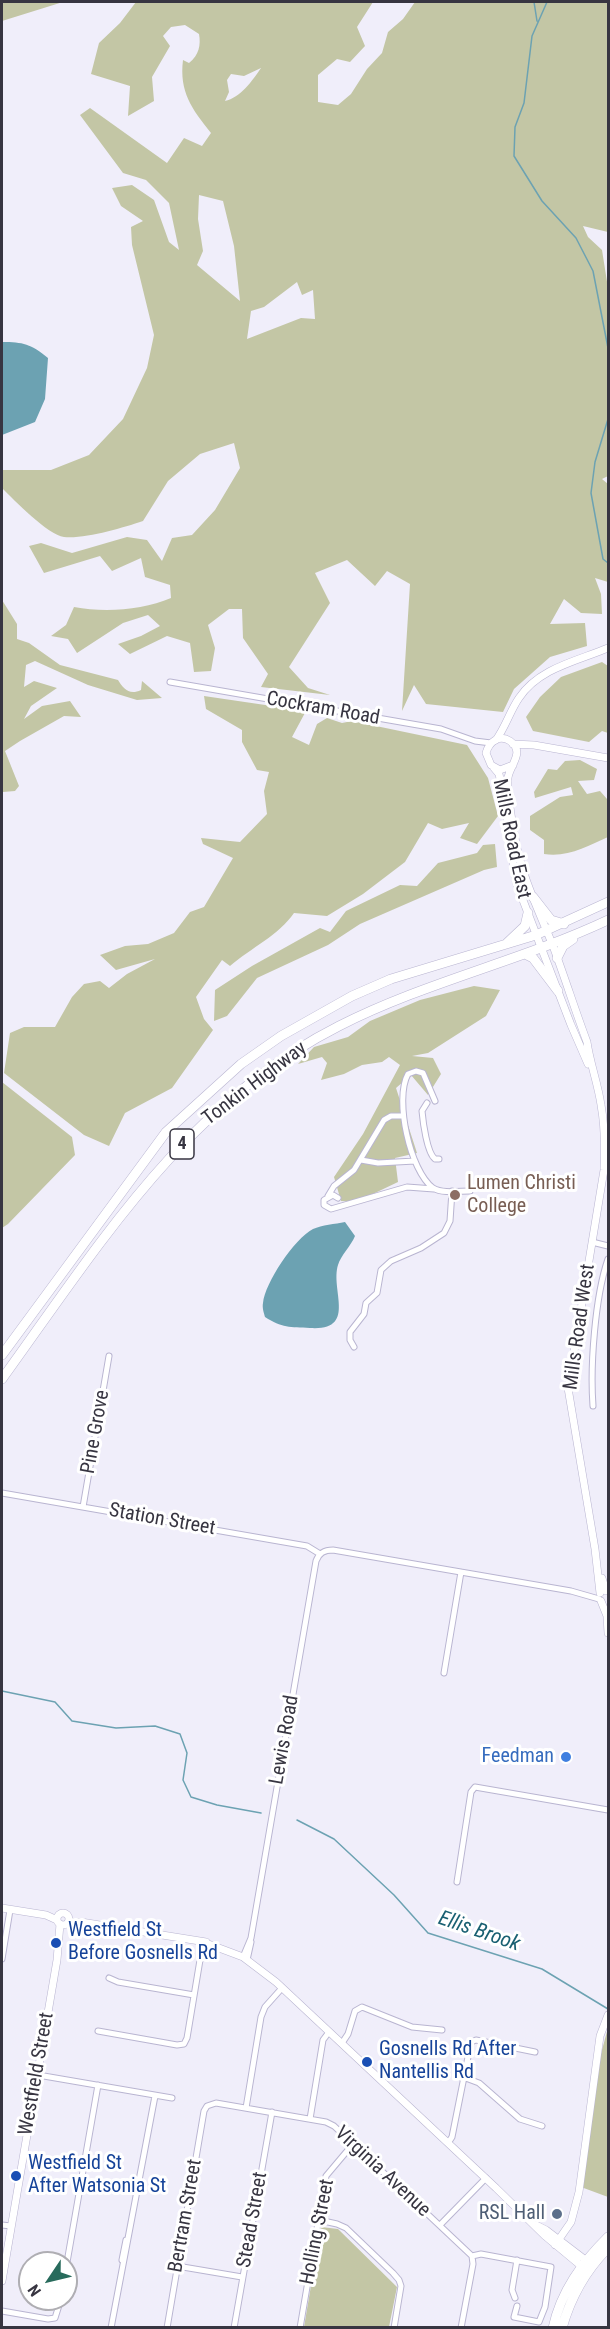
<!DOCTYPE html>
<style>
body{margin:0}
#map{position:relative;width:610px;height:2329px;overflow:hidden;background:#f0eefa;font-family:"Roboto Condensed",sans-serif}
canvas{display:block}
.frame{position:absolute;inset:0;border:3px solid #373541;pointer-events:none}
.north{position:absolute;left:18px;top:2251px;width:60px;height:60px;box-sizing:border-box;background:#fff;border:2px solid #afaeb3;border-radius:50%;rotate:235deg;font-size:16px;font-weight:700;line-height:24px;text-align:center;color:#373541}
.north::after{content:'';display:block;margin:auto;width:21px;height:27px;background:#286b5c;clip-path:polygon(50% 0,100% 100%,50% 72%,0 100%)}
</style>
<div id="map">
<canvas width="610" height="2329"></canvas>
<div class="frame"></div>
<div class="north">N</div>
</div>
<script>
const ctx = document.querySelector('canvas').getContext('2d');
ctx.lineJoin = 'round';
function fill(path, color) { ctx.fillStyle = color; ctx.fill(path, 'evenodd'); }
function trace(path, color, width, dash) { ctx.strokeStyle = color; ctx.lineWidth = width; ctx.lineCap = dash ? 'butt' : 'round'; ctx.setLineDash(dash || []); ctx.stroke(path); }
function label(font, color, halo, rows, align = 'center') {
  ctx.font = font + ' "Roboto Condensed",sans-serif'; ctx.lineWidth = 6; ctx.setLineDash([]); ctx.textBaseline = 'middle'; ctx.strokeStyle = halo; ctx.fillStyle = color; for (const [text, x, y, turn = 0] of rows) {
    ctx.save(); ctx.translate(x, y); ctx.rotate((+turn || 0) * Math.PI / 180); ctx.textAlign = isNaN(turn) ? turn : align; if (halo) ctx.strokeText(text, 0, 0); ctx.fillText(text, 0, 0); ctx.restore();
  }
}
fill(new Path2D(`
 M2,2H63L2,21Z
 M136,2H373L357,27L365,46L350,62L337,59L318,75V102L338,105L351,94L367,69L382,53L388,32L403,19L415,2H608V232L583,226L588,237L602,250L608,288V476L602,479L608,484V582L595,578L601,594L602,614L581,613L564,599L550,624L585,623L587,646L550,657L514,689L503,712L426,704L414,685L402,711L410,584L387,571L375,586L347,560L315,573L330,603L289,667L308,688L330,695L261,687L268,674L243,638L242,609H229L208,625L215,648L211,671L194,672L190,643L167,636L130,654L118,644L141,636L160,626L148,615L123,623L77,653L68,639L51,636L66,625L74,607C105,613 143,610 171,598L170,585L145,577L141,558L112,571L100,556L44,573L29,546L41,543L72,553L127,537L147,540L162,561L172,538L192,535L215,510L240,468L234,443L200,454L168,481L143,521C122,528 86,539 64,537C48,535 14,500 2,488V470H51L89,455L123,419L147,368L154,335L132,245L131,227L143,221L121,206L112,188L132,185L154,200L169,242L179,250L169,203L146,180L123,173L80,115L90,108L167,163L184,138L202,146L211,133C192,109 179,92 183,60L189,63C199,55 201,45 199,34L185,25L171,27L163,36L170,46L152,77L154,101L128,116L130,86L91,74L99,43L120,23ZM261,68C253,80 240,98 225,101L229,92L227,80L231,74L244,76ZM199,195L223,201L234,246L240,301L197,265L203,251L198,219ZM297,282L302,295L313,290L315,319L301,318L247,339L251,311L264,307Z
 M2,600L17,624V639L29,643L60,665L118,680C123,688 129,696 141,690L142,681L162,698L137,700L88,685L35,661L26,665L24,687L34,681L57,688L31,706L24,719L42,706L70,701L81,717L64,716L20,741L5,751L19,786L15,791L3,792L2,788Z
 M602,662L608,666V733L602,731L589,742L533,731L526,717L540,697L561,677Z
 M204,696L306,711L292,737L309,745L317,724L327,718L342,723L352,721L467,745L488,778L498,816L477,844L460,838L469,823L442,829L428,823L405,862L363,894L327,916L294,913C279,935 251,948 230,966L222,960L196,997L204,1019L213,1030L172,1088L125,1113L109,1146L84,1135L4,1073L10,1033L24,1027H55L72,997L84,984L100,981L109,988L127,974L155,959L116,970L100,955L125,946L148,944L174,933L190,912L204,907L233,858L203,844L201,838L240,842L267,814L264,791L269,772L257,770L242,742V730L206,709Z
 M580,760L597,769L594,780L578,781L587,794L600,791L607,799L608,796V837C588,846 567,858 544,854V840L530,830V816L560,797L573,795L571,787L535,798L534,792L548,769L557,770L565,761Z
 M495,844L497,867L484,870L360,924L328,945L257,978L227,1016L214,1021L215,990L252,966L320,928L330,932L346,911L400,885L417,886L438,863L477,853L483,845Z
 M474,986L500,990L486,1016L428,1053L412,1056L433,1058L441,1074L428,1095L411,1075L396,1088L417,1153L395,1158L398,1182L356,1202L341,1201L334,1177L363,1134L400,1065L389,1057L382,1062L362,1065L344,1074L321,1080L327,1063L322,1057L298,1064L314,1047L348,1037L370,1021L420,1000Z
 M2,1082L72,1137L75,1155L8,1224L2,1228Z
 M608,2028V2197L581,2187L595,2075Z
 M321,2227L338,2229L397,2287L389,2327H304Z`), '#c3c6a5');
fill(new Path2D(`
 M2,342C23,342 31,344 48,358L45,399L35,422L2,435Z
 M345,1222L355,1236C351,1246 341,1255 338,1265C330,1290 358,1331 310,1328C290,1327 282,1328 265,1317C264,1313 262,1308 263,1303C265,1283 294,1239 313,1229C322,1225 335,1224 345,1222Z`), '#6ca2b2');
trace(new Path2D(`
 M534,2L537,21
 M547,2L532,36L524,103L515,127L514,156L542,201L576,238L593,271L608,348
 M608,419L595,462L591,493L603,559L608,563
 M2,1691L55,1702L72,1721L116,1728L155,1726L180,1734L187,1753L183,1780L191,1797L217,1805L261,1813
 M297,1820L334,1839L394,1895L428,1933L542,1969L608,2009`), '#6ca2b2', 1.5);
const street = new Path2D(`
 M170,682L441,729L475,741L491,743
 M435,1101L423,1073L416,1071L408,1074C394,1099 410,1171 433,1188C443,1194 459,1191 470,1191
 M427,1103L422,1111C423,1122 427,1153 435,1159H439
 M361,1160L378,1163L415,1161
 M328,1196L334,1186L354,1170L384,1120L391,1116H403
 M338,1198L333,1195L324,1200V1205L331,1209L407,1187L434,1189
 M592,1242L608,1246
 M354,1347L350,1340V1332L364,1314L366,1303L377,1293L381,1270L391,1261L421,1248L444,1233L450,1221L452,1191
 M593,1406C590,1366 595,1297 608,1259
 M2,1493L307,1546L320,1554
 M83,1507L109,1356
 M444,1673L461,1572
 M457,1882L471,1792L475,1787L608,1810
 M243,1957L251,1938L316,1561C319,1553 324,1550 333,1550L571,1591L599,1599
 M2,1959L10,1910
 M247,1960L251,1942
 M109,1978L118,1982L194,1995
 M98,2031L177,2045L184,2044L187,2038L203,1942
 M342,2043L348,2034L355,2011L362,2007L412,2027L442,2030
 M38,2075L172,2098
 M463,2077L479,2083L520,2119L542,2126
 M246,2108L261,2017L265,2007L282,1988
 M310,2119L323,2040L329,2032
 M448,2143L452,2137L471,2042L476,2040L535,2052
 M319,2220L337,2224L346,2228L393,2273L399,2280L401,2286L394,2328
 M2,2225L11,2226
 M440,2225L486,2178
 M472,2256L481,2254L551,2267L545,2307L539,2322L514,2317L517,2306
 M122,2260L126,2240
 M177,2266L242,2277
 M66,2268L98,2085
 M515,2298L512,2290L517,2260
 M2,2311L48,2319L55,2318L61,2299
 M111,2328L155,2096
 M167,2328L204,2111L207,2106L216,2103L326,2122L334,2126L472,2256L473,2264L461,2328
 M234,2328L272,2112
 M300,2328L326,2176L353,2144`);
const secondary = new Path2D(`
 M496,740C506,726 510,711 519,698C539,668 577,661 608,648
 M513,744L534,745L608,758
 M513,765L500,770L491,765L486,753C489,742 499,734 510,741C526,752 509,766 508,778C507,797 512,820 515,838C521,875 539,911 553,946C565,978 575,1010 587,1042C590,1063 598,1084 601,1105C605,1127 605,1148 604,1170L568,1388L595,1549L600,1593
 M494,768L499,774L504,798L516,882L571,1025L588,1064
 M602,1578L606,1591
 M601,1601L607,1616L608,1633
 M2,1908L46,1915L57,1920
 M57 1919a6 6 0 1 1 12 0a6 6 0 1 1-12 0Z
 M69,1922H81L206,1942
 M203,1942L243,1957L276,1982L496,2188L544,2235L586,2270
 M536,2225L546,2230L588,2262
 M555,2245L571,2222L579,2192L600,2036L608,2015
 M2,2281L57,1960L60,1924`);
const highway = new Path2D(`
 M533,897L551,920L564,924
 M507,943L525,926L528,913
 M525,954L533,958L558,991
 M557,958L563,946L573,939
 M2,1355L166,1132L241,1064L281,1036L352,996L391,979L536,935L608,902
 M2,1379C99,1245 185,1104 339,1026C425,982 521,961 608,920
 M553,2328C561,2291 582,2263 608,2237
 M562,2328C571,2296 585,2271 608,2248`);
trace(street, '#b9b5d1', 7);
trace(secondary, '#b9b5d1', 8);
trace(highway, '#b9b5d1', 10);
trace(street, '#fff', 5);
trace(secondary, '#fff', 7);
trace(highway, '#fff', 9);
for (const [x, y, r, color] of [
 [455,1195,6,"#8d6e63"],
 [566,1757,6,"#3f7fe0"],
 [56,1943,6,"#1a4fb4"],
 [367,2062,6,"#1a4fb4"],
 [16,2176,6,"#1a4fb4"],
 [557,2214,6,"#5c6f8a"]
]) { const dot = new Path2D(); dot.arc(x, y, r, 0, 2 * Math.PI); ctx.fillStyle = color; ctx.fill(dot); trace(dot, '#fff', 2); }
for (const [x, y, w] of [
 [182,1144,24]
]) { const box = new Path2D(); box.roundRect(x - w / 2, y - 15, w, 30, 4.5); ctx.fillStyle = '#fff'; ctx.fill(box); trace(box, '#373541', 1.5); }
label('bold 18px', '#373541', null, [
 ["4",182,1144]
]);
label('20px', '#373541', '#fff', [
 ["Cockram Road",323,709,10],
 ["Mills Road East",511,839,78],
 ["Tonkin Highway",255,1084,-37],
 ["Mills Road West",580,1327,-82],
 ["Pine Grove",96,1432,-80],
 ["Station Street",162,1520,10],
 ["Lewis Road",285,1740,-80],
 ["Westfield Street",37,2074,-80],
 ["Virginia Avenue",382,2172,43],
 ["Bertram Street",186,2216,-80],
 ["Stead Street",253,2220,-80],
 ["Holling Street",318,2232,-79]
]);
label('20px', '#785e54', '#fff', [
 ["Lumen Christi",467,1184],
 ["College",467,1207]
], 'left');
label('20px', '#366cbe', '#fff', [
 ["Feedman",554,1757]
], 'right');
label('20px', '#164399', '#fff', [
 ["Westfield St",68,1931],
 ["Before Gosnells Rd",68,1954],
 ["Gosnells Rd After",379,2050],
 ["Nantellis Rd",379,2073],
 ["Westfield St",28,2164],
 ["After Watsonia St",28,2187]
], 'left');
label('20px', '#4e5e75', '#fff', [
 ["RSL Hall",545,2214]
], 'right');
label('italic 21px', '#196072', '#fff', [
 ["Ellis Brook",479,1932,19]
]);
</script>
